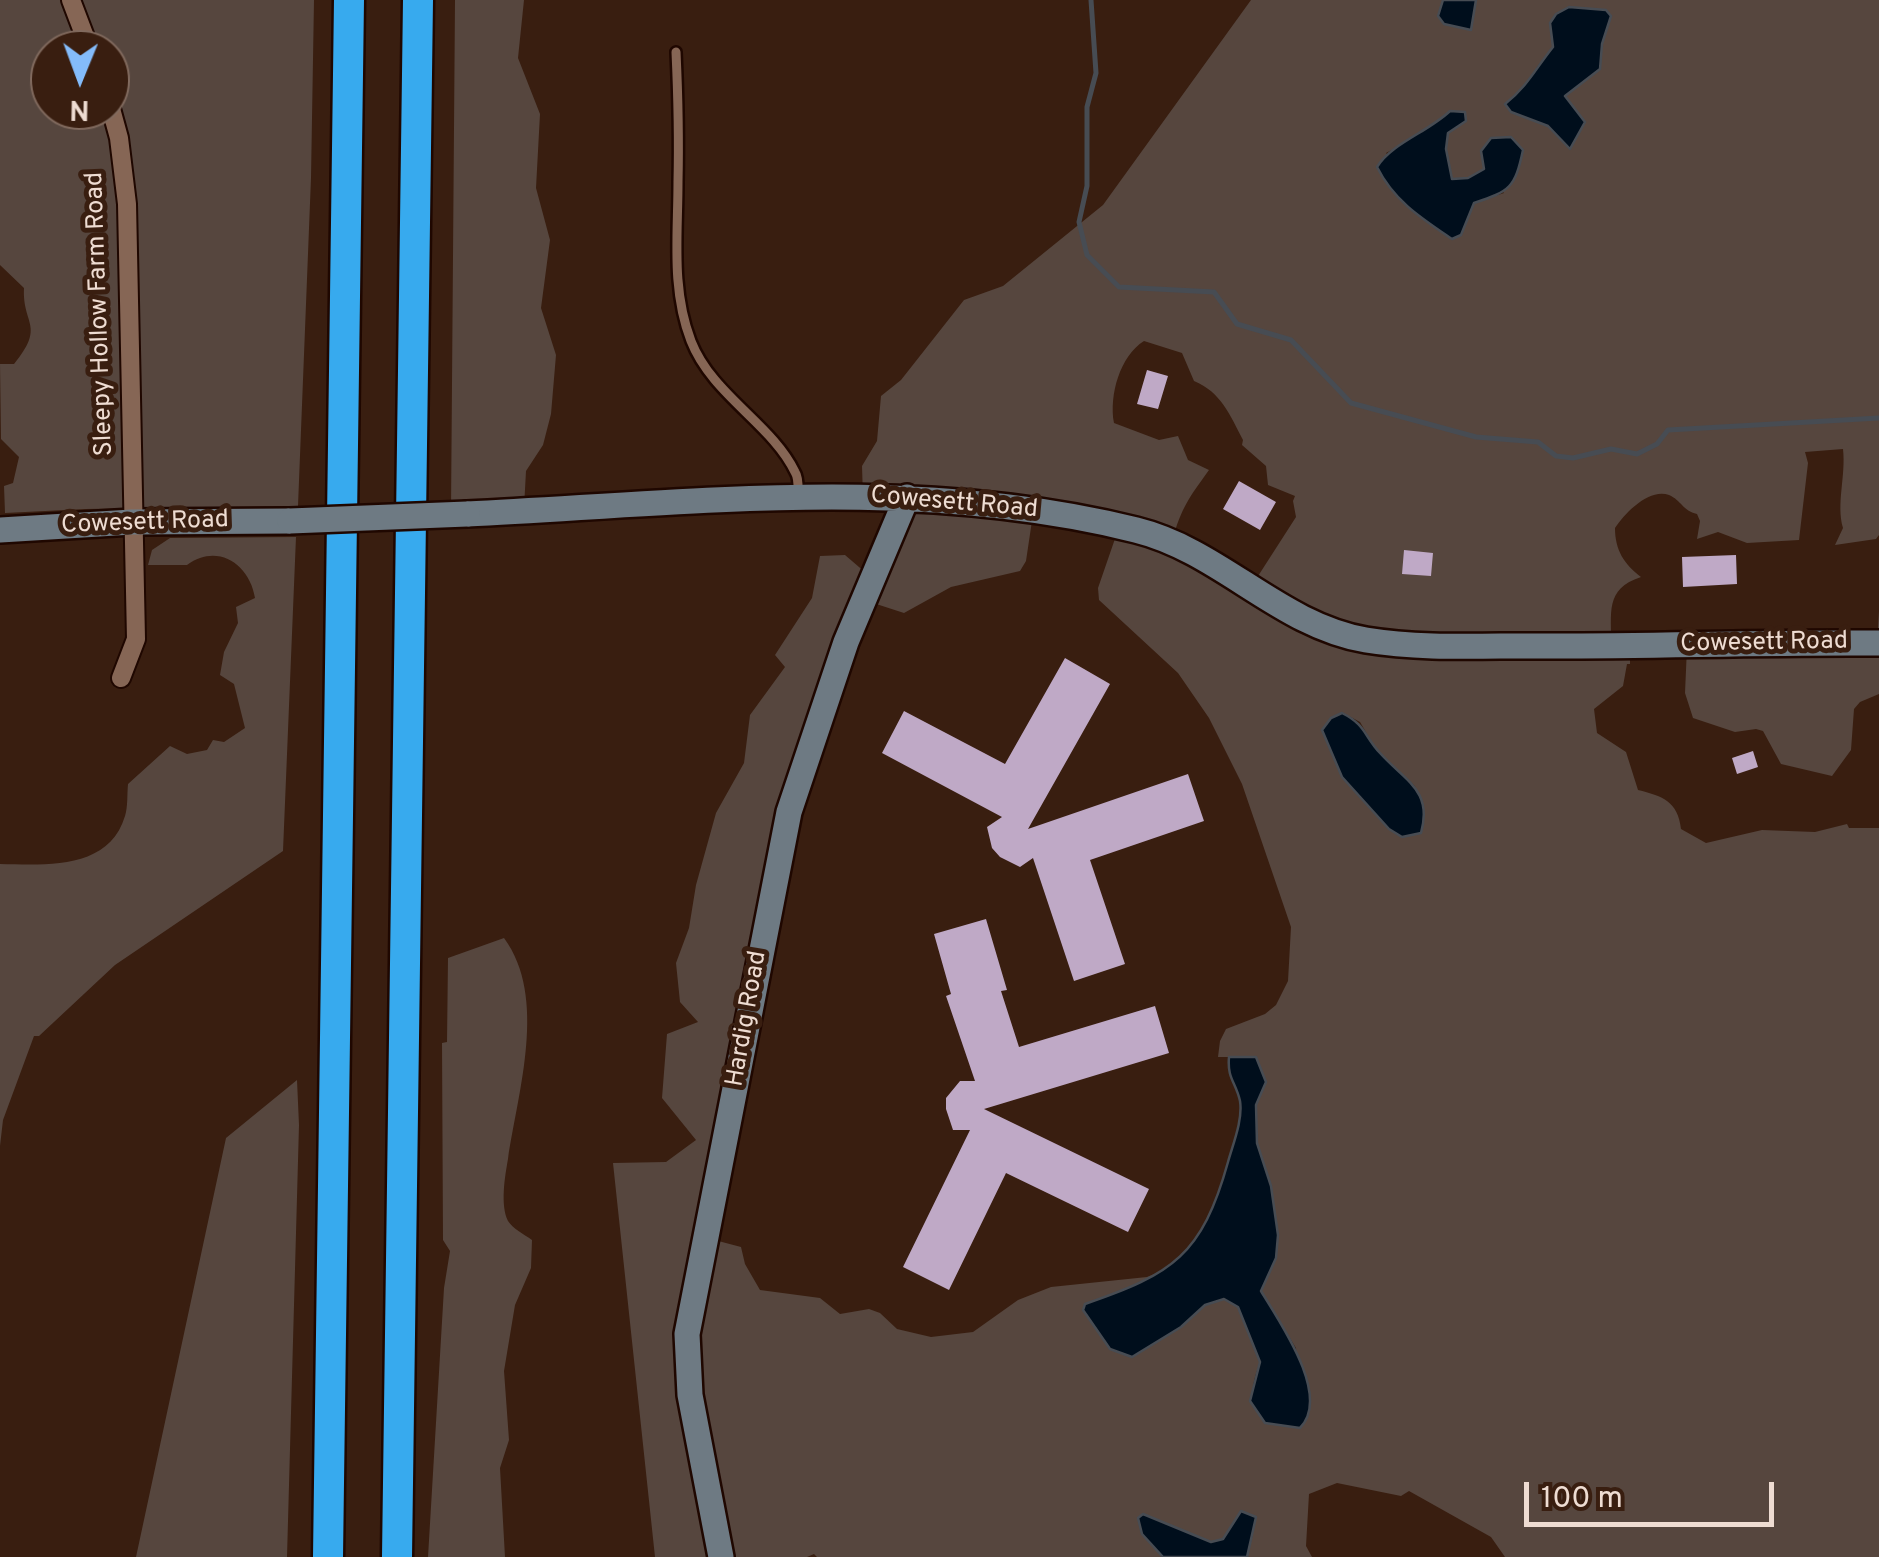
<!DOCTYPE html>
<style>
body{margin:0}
#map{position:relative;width:1879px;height:1557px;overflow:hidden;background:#391e10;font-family:Overpass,sans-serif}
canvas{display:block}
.north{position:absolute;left:30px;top:30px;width:100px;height:100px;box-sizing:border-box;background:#391e10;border:2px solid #816a5e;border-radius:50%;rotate:181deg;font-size:28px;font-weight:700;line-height:40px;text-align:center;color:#eedcd2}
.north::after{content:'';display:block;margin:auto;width:35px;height:45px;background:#84bcfb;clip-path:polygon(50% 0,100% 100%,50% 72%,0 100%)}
.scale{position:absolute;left:1524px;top:1482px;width:250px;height:45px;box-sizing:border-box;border:5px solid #eedcd2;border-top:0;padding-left:12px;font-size:30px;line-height:35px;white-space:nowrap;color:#eedcd2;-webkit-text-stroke:8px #391e10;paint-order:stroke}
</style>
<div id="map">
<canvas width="1879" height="1557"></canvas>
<div class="north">N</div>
<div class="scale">100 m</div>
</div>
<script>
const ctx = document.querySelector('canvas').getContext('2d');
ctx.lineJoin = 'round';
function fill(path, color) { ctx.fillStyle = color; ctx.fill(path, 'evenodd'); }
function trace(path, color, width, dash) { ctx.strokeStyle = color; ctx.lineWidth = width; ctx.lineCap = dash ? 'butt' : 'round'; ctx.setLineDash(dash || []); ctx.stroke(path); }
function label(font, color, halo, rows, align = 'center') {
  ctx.font = font + ' Overpass,sans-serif'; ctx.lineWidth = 10; ctx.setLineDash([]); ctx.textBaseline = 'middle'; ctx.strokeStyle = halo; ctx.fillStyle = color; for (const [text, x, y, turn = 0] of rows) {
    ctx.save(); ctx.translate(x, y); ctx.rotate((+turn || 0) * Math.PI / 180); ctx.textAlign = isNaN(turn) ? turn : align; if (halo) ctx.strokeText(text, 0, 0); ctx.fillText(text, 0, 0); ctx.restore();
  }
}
fill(new Path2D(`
 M0,0H314L311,178L298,506L85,509L5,513L4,486L13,483L19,457L1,439L0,364H14C46,325 22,325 24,288L0,265ZM50,50H110V110H50Z
 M455,0H524L518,58L540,114L536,188L550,240L541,308L556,355L551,414L543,445L526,471L524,508L451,510Z
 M1251,0H1443L1438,16L1471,29L1476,0H1879V535L1876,539L1835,545L1843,528C1836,504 1846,476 1843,449L1805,452L1808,463L1799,540L1747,543L1718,532L1697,539L1700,521L1697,514C1683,511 1681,500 1669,495C1649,488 1625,513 1615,528C1615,550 1624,564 1641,577C1604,589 1612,613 1611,646L1630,649V664H1627L1623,686L1594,709L1597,733L1626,752L1638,790C1662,796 1678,801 1681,829L1706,843L1762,830L1815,832L1847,824L1849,828H1879V1557H1505L1491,1537L1409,1491L1401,1496L1337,1483L1309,1494L1306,1546L1312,1557H1247L1253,1534L1211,1542L1143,1514L1163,1557H817L814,1554L807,1557H655L613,1163L666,1162L696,1140L662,1098L667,1034L698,1022L680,1002L676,963L689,928L696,885L716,813L744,763L750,715L785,667L775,655L812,598L820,556L845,555L873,579L902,512L863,497L862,466L877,441L881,396L901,380L964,300L1003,286L1103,205ZM1569,7L1610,16L1602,44L1600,69L1565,96L1569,148L1548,126L1511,112L1506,105L1527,87L1537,67L1553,47L1550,23ZM1450,111L1464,112L1466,121L1448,133L1446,149L1452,179L1468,178L1484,169L1504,193L1474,203L1461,235L1386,153L1415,138ZM1144,341L1182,353L1194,381C1221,392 1230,415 1243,440L1242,445L1266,466L1268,485L1295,496L1293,501L1296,517L1251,587L1172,541C1182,506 1189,498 1209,470L1188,460L1178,436L1159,440L1114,423C1109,395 1120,356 1144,341ZM1033,514L1118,530L1098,588L1099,600L1178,673L1209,718L1242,784L1291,927L1288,981L1276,1005L1265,1014L1226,1029L1220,1041L1218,1057H1256L1266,1082L1256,1105L1257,1143L1271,1186L1276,1258L1261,1291L1296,1348L1300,1428L1265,1423C1248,1402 1251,1386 1260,1362L1238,1307L1224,1299L1205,1305L1181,1327L1085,1304L1139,1286L1159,1272L1147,1277L1051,1287L1018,1300L973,1332L931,1337L897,1329L880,1313L869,1309L840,1314L820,1298L760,1290L745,1264L741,1247L707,1238L816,729L867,601L904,613L951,587L1020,571L1026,561ZM1343,713L1360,722L1377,751L1416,787L1331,718Z
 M296,537L283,851L115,965L39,1036H34L3,1120L0,1146V864C46,865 109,870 125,816C128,807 127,794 128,784L170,746L187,754L207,750L213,740L224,742L245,728L234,684L220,675L224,652L238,623L236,607L255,598C250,565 218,542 187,565H148L152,550L170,538Z
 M1879,611V694L1860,702L1854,709L1851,750L1832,776L1781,764L1763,731L1756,729L1735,732L1693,718L1685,693L1687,647L1877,643Z
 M504,938C548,998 518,1091 508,1159C505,1176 500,1205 508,1221C513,1229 524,1234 532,1240L531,1268L515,1305L504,1371L509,1440L500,1468L505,1557H428L444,1288L450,1251L443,1240L442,1043L447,1042L448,958Z
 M297,1080L299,1125L287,1557H136L226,1138Z`), '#56463e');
const water = new Path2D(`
 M1443,0H1476L1471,30L1444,24L1438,16Z
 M1569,7L1606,10L1611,16L1602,44L1600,69L1565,96L1585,122L1570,149L1548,126L1511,112L1505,104C1527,87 1536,68 1553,47L1550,23L1556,14Z
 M1450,111L1465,112L1466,121L1448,133L1446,149L1452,179L1468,178L1484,169L1481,151L1491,138L1511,137L1523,150C1515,188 1510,191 1474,203L1461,235L1452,239C1421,218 1394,201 1377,167C1392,143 1428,132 1450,111Z
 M1342,713C1366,725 1364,736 1380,753C1405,781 1433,790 1421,833L1402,837L1389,829L1342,777L1322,730L1331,718Z
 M1229,1057H1256L1266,1082L1256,1105L1257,1143L1271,1186L1278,1235L1276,1258L1261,1291C1279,1321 1332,1396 1300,1428L1265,1423L1250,1401L1260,1362L1238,1307L1224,1299L1205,1305L1181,1327L1132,1357L1110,1349L1083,1310L1085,1304C1173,1274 1202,1255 1228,1162C1233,1144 1243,1120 1240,1101C1236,1082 1227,1079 1229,1057Z
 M1241,1511L1256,1517L1247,1557H1163L1142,1534L1138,1518L1143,1514L1211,1542L1223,1539Z`);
fill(water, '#000e1c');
trace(water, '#474c53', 2.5);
trace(new Path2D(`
 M1091,0L1096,73L1087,107V186L1079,222L1087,255L1119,287L1214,292L1237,324L1291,340L1351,403L1476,437L1538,442L1556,456L1573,458L1611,449L1637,454L1657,444L1668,430L1879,418`), '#474c53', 5);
fill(new Path2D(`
 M1147,370L1168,376L1158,409L1137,404Z
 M1239,481L1276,502L1260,530L1223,509Z
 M1404,550L1433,553L1431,576L1402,574Z
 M1736,555L1737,584L1683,587L1682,557Z
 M1065,658L1110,684L1028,829L1188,774L1204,821L1090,860L1125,964L1074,981L1033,858L1020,867L1000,857L992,848L987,827L1002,817L882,753L904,711L1005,764Z
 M1753,751L1758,767L1737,774L1732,758Z
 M986,919L1007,990L1001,991L1019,1047L1155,1006L1169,1053L984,1109L1149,1189L1128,1232L1006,1173L949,1290L903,1267L970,1130H953L946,1109V1098L960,1081H975L946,996L951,994L934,934Z`), '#bfa9c6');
const lane = new Path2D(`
 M676,52C678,95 679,139 678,182C678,236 671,289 691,341C712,395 772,424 795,472C799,478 798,487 798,494`);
const street = new Path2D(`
 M71,0L90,50
 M110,105L119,138L127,204L136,639L121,678`);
const secondary = new Path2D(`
 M467,514C690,503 916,475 1136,530C1221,551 1279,625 1366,640C1427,650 1492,645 1554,646C1663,646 1771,642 1879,643
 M0,530L132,522L290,521
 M721,1557L690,1395L687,1334L789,812L846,642L907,497`);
const highway = new Path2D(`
 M328,1557L349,0
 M397,1557L418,0`);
trace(lane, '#1f0700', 14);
trace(street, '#1f0700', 22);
trace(secondary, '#1f0700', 30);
trace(highway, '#1f0700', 35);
trace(lane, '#866655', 9);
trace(street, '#866655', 18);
trace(secondary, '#6e7a83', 25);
trace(highway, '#37aaee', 30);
const secondaryBridge = new Path2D(`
 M290,521L467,514`);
trace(secondaryBridge, '#1f0700', 30, []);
trace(secondaryBridge, '#6e7a83', 25);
label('25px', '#eedcd2', '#391e10', [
 ["Sleepy Hollow Farm Road",101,314,-92],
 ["Cowesett Road",954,504,5],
 ["Cowesett Road",145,524,-2],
 ["Cowesett Road",1764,644,-1],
 ["Hardig Road",748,1019,-80]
]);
</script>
